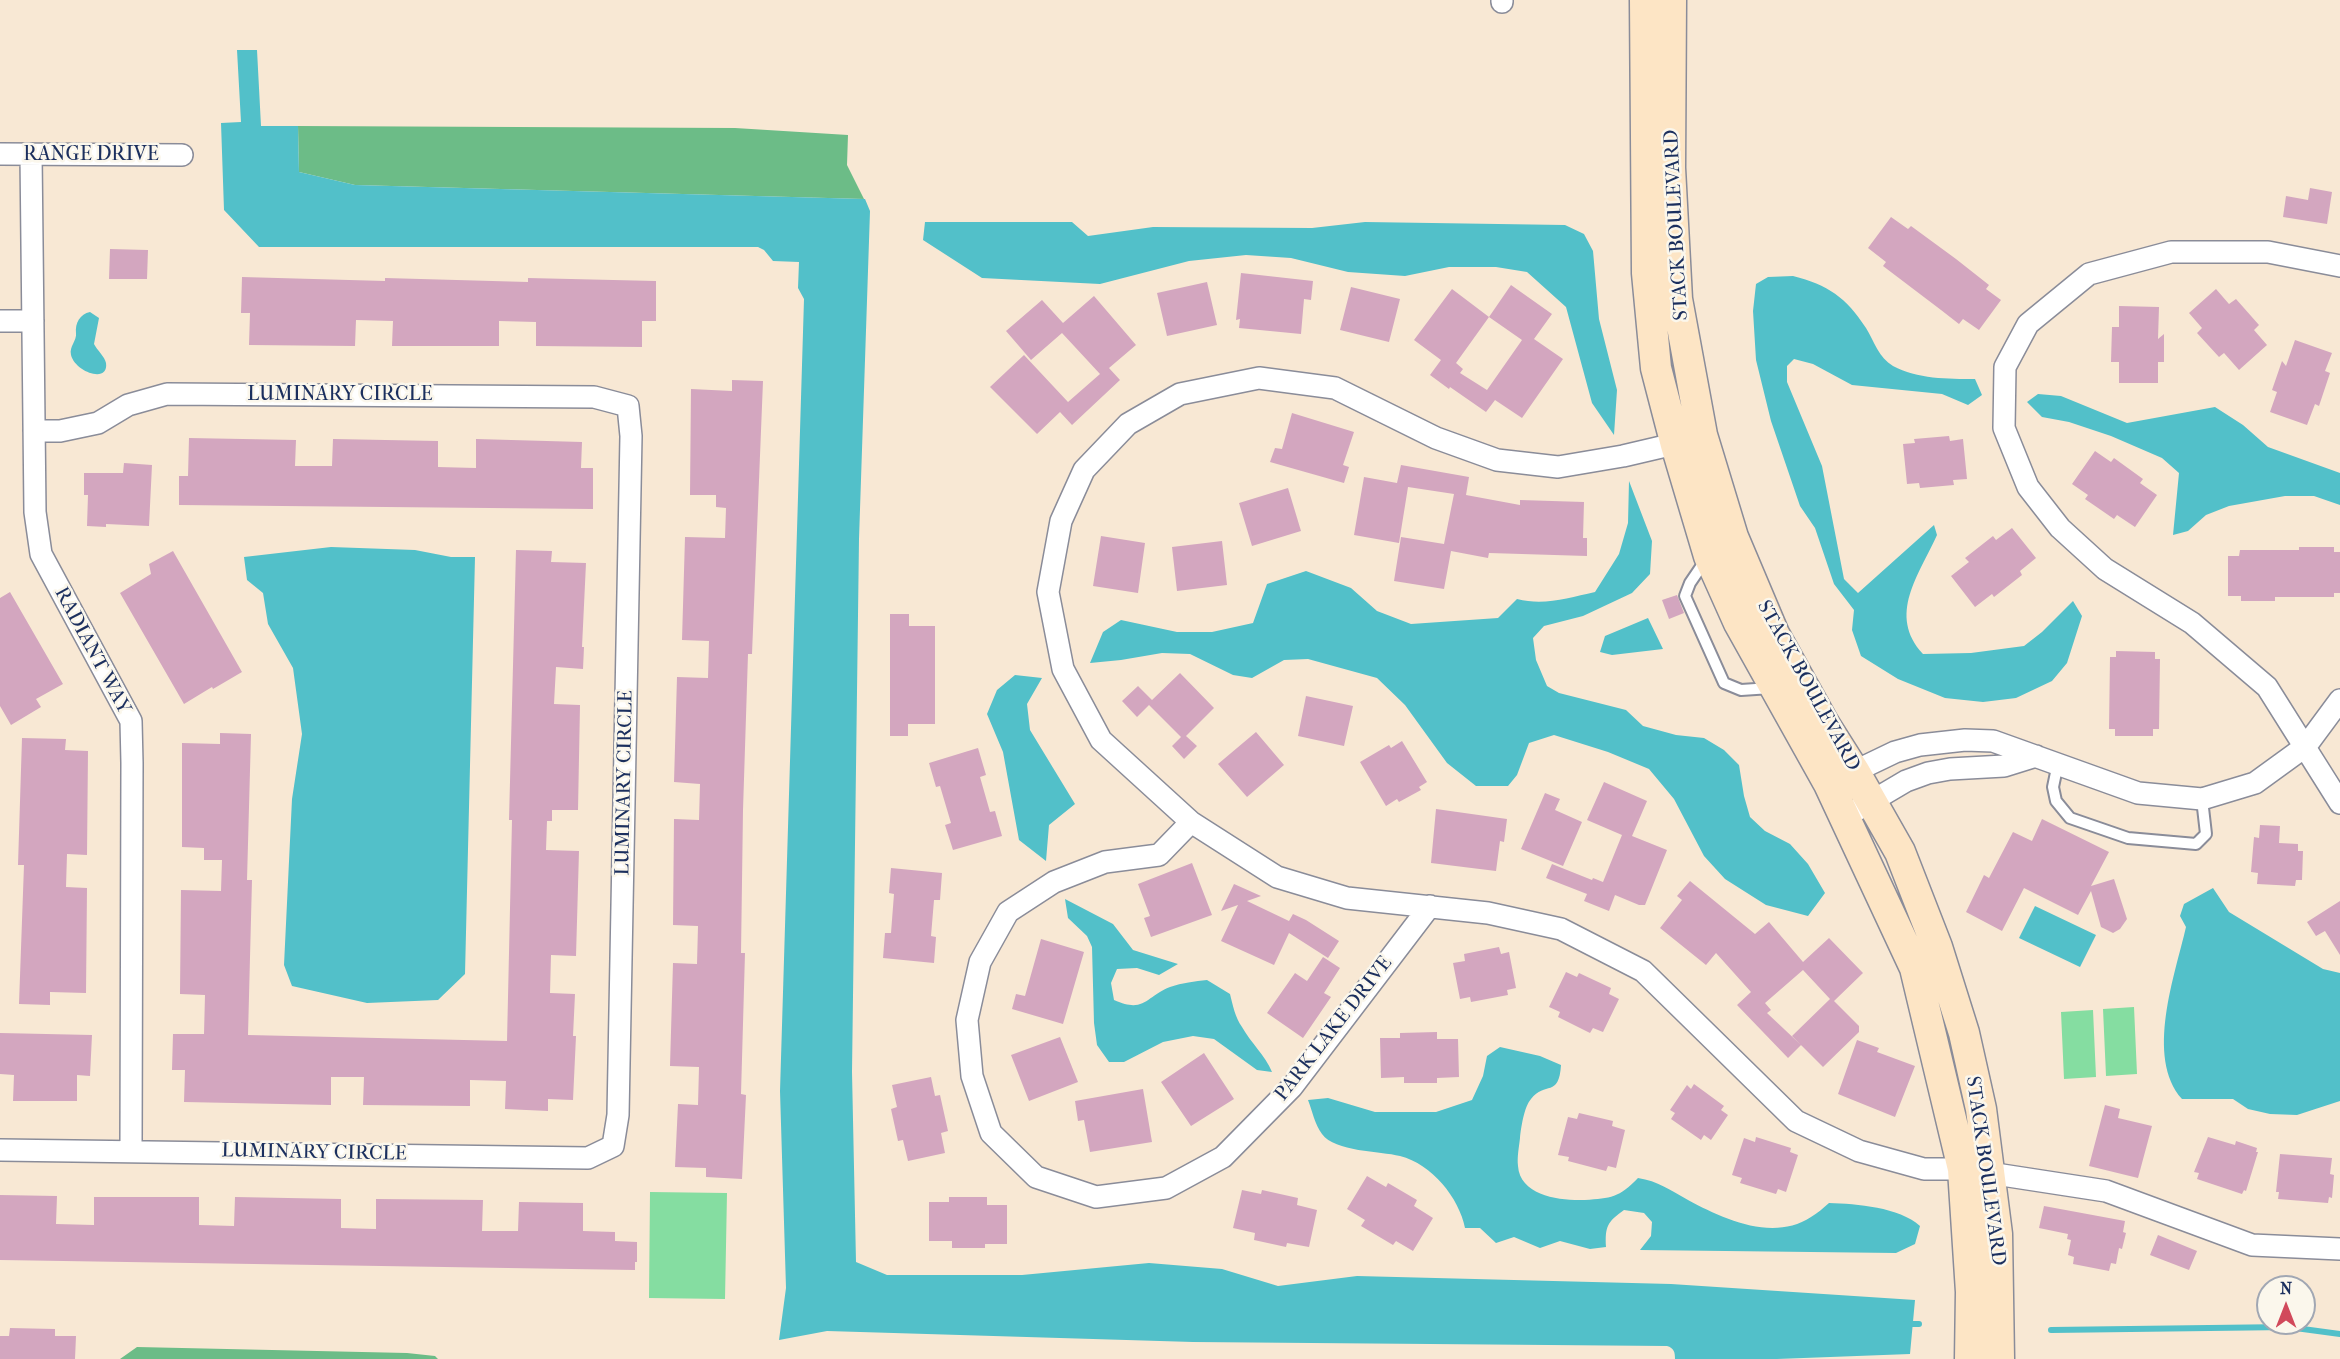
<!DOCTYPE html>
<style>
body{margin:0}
#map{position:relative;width:2340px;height:1359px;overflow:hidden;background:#f8e8d4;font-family:"IM FELL French Canon",serif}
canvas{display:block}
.north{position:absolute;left:2256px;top:1275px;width:60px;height:60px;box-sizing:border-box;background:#fbf7ec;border:2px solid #a1a7b3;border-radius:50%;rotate:0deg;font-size:16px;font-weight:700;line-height:24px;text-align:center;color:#1b2f5e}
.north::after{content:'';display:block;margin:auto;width:21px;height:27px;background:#d1495b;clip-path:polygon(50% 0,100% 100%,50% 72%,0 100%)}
</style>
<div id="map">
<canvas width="2340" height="1359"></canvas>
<div class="north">N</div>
</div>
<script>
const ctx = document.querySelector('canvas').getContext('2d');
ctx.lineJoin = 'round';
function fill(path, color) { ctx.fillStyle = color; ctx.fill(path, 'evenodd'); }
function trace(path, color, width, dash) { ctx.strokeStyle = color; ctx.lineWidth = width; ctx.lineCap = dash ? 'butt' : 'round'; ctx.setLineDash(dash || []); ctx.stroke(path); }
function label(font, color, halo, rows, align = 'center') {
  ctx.font = font + ' "IM FELL French Canon",serif'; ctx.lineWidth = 5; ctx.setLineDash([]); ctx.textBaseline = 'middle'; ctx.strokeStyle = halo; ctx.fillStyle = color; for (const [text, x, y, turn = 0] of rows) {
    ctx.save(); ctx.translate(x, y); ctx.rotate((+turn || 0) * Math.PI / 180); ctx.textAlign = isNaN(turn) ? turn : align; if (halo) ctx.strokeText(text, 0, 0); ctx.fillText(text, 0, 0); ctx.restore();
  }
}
fill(new Path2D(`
 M2134,1007L2137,1074L2106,1076L2103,1009Z
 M2093,1010L2096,1077L2064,1079L2061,1012Z
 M650,1192L727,1193L725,1299L649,1298Z`), '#85dda1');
fill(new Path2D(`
 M298,126L735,128L848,135L847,165L864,199L355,185L299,172Z
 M137,1347L407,1353L435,1356L438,1359H120Z`), '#6cbc87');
fill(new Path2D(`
 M237,50H257L261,126H298L299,172L355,185L865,199L870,211L859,539L852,1072L856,1262L887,1275H1022L1149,1263L1222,1269L1278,1286L1357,1276L1671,1284L1915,1300L1910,1354L1777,1359H1675C1675,1352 1674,1348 1667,1346L1193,1342L827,1331L779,1340L786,1288L780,1091L804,299L798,288L799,262L773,261L764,250L758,247H259L224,210L221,123L241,122Z
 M925,222H1072L1088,236L1153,227L1312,228L1365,222L1565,225L1584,234L1593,251L1599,319L1617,390L1614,435L1592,403L1566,307L1527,272L1496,267H1449L1405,276L1348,272L1291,258L1246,255L1189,261L1100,284L982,278L923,240Z
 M1793,276C1828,285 1846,297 1866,328C1874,341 1879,358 1893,366C1917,379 1948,379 1975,379L1982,395L1968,405L1942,394L1852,385L1813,364L1794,359L1787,366V382L1822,466L1844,579L1858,593L1934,525L1937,535C1919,575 1887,615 1923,654L1971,653L2024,646L2042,632L2073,601L2082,616L2067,663L2052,681L2016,698L1983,702L1945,698L1898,679L1861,656L1852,630L1854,610L1834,584L1815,528L1800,506L1771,421L1756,360L1753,311L1756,284L1768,277Z
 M90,312L99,318L94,344C97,350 105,357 106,363C109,384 75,372 71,355C69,346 77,341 76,333C75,323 80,314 90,312Z
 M2038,394L2061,396L2127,423L2215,407L2243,425L2268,447L2340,473V505L2314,496H2285L2229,506L2206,515L2188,531L2173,535L2179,473L2162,458L2111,436L2069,422L2042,417L2027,402Z
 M1629,481L1652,541L1650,574L1632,593L1583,616L1544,626L1533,638L1536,660L1547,686L1559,693L1626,710L1643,726L1676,735L1704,738L1724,750L1739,765L1744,796L1750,817L1765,831L1790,844L1808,864L1825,893L1808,916L1766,905L1725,879L1704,856L1674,799L1649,769L1608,752L1554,735L1529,743L1517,775L1508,786H1476L1447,763L1405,705L1377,678L1308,659L1284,660L1252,678L1233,675L1190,654L1162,653L1121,660L1090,663L1103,632L1121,620L1177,632H1212L1253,623L1267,584L1306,571L1351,588L1377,611L1411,624L1498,618L1517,599C1544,606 1568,598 1595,592L1619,554L1628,523Z
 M331,547L415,550L451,557H475L465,974L438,1000L367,1003L292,986L284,965L292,799L302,734L293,668L268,624L263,593L247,580L244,557Z
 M1648,618L1663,649L1612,655L1600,652L1605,636Z
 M1015,675L1042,678L1027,704L1030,730L1075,804L1049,825L1046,861L1019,840L1003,752L987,714L997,690Z
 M2213,888L2229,912L2323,969L2340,973V1101L2297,1115L2270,1114L2248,1109L2233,1099H2182C2145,1057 2175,975 2186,927L2180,916L2184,904Z
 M1065,899L1113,924L1133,950L1178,964L1159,975L1137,968L1117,969L1111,983L1114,1000C1145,1014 1146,996 1170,987C1182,983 1195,981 1207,980L1230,994C1233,1006 1235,1017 1242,1027C1251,1043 1265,1055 1272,1072L1257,1070L1214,1039L1193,1036L1163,1042L1124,1062H1109L1097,1045L1094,1023L1092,947L1087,936L1068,918Z
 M2035,906L2096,935L2080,967L2019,938Z
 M1500,1047L1540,1056L1561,1065C1559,1098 1545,1081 1531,1099C1524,1107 1521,1128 1520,1138C1519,1147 1517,1157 1518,1166C1520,1196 1561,1201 1585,1200C1611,1198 1619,1198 1638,1178C1658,1181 1670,1190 1688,1200C1723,1219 1773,1242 1811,1217C1818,1213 1823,1208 1829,1203C1857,1204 1899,1207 1920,1226L1915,1244L1896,1253L1640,1250L1651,1236L1652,1222L1644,1213L1624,1210C1607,1222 1605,1227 1606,1247L1590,1249L1560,1241L1540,1248L1514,1237L1496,1243L1480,1228H1465C1459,1198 1432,1164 1400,1156C1380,1151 1335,1152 1322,1134C1315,1125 1312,1110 1308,1100L1328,1098L1375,1112H1436L1472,1100L1483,1076L1487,1056Z`), '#52c0c9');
trace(new Path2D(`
 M1905,1324H1919
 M2051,1330L2288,1327L2340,1334`), '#52c0c9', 6);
fill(new Path2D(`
 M2310,188L2332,192L2327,224L2283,217L2286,196L2308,200Z
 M1891,217L1908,229L1911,226L1956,259L1989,285L1986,289L2001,300L1979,330L1963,319L1959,324L1941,310L1883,266L1886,262L1868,248Z
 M110,249L148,250L147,279H109Z
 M1241,273L1313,281L1311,300L1304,299L1301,334L1239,328L1240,319L1236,320Z
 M242,277L385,281V278L528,282V278L656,281V321H642V347L536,346V322L499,321V346H392L393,321L356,320L355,346L249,345L250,313H241Z
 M1207,282L1217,325L1167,336L1157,293Z
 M1511,285L1552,314L1534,339L1563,359L1522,418L1495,400L1486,412L1450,387L1449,389L1430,375L1441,360L1414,340L1452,289L1489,317L1456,363L1463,369L1460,373L1487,390L1522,340L1489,317Z
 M1351,287L1400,299L1389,342L1340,330Z
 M2216,289L2229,304L2236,299L2259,325L2254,330L2267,345L2239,370L2224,353L2219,357L2197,333L2202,328L2189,313Z
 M1094,296L1136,345L1109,368L1120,380L1072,425L1060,412L1037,434L990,387L1024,355L1068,402L1100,374L1062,333L1031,360L1006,331L1042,300L1063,323Z
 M2119,306L2159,307L2158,339L2164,334V362H2158V383H2119V362H2111L2112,327H2119Z
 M2295,340L2332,353L2325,371L2330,373L2319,406L2315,404L2307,425L2270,412L2277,392L2272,390L2282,361L2286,366Z
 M732,380L763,381L752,654H748L743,810L741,953H745L741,1094L746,1095L742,1179L706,1177V1168L675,1167L678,1104L698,1105L699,1067L670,1066L673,963L697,964L698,926L673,925L674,819L699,820L700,784L674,782L677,677L708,678L709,641L682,640L685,537L725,538L726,508L716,507V495H690L691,389L732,391Z
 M1292,413L1354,432L1343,465L1349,467L1344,483L1270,462L1275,448L1282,449Z
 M1949,436L1950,441L1963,439L1967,479L1953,480L1954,485L1920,488L1919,483L1907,484L1903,444L1915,443L1914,439Z
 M189,438L296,440L295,466H332L333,439L438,441V467L476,468V439L582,442L581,468H593V509L179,505V476H188Z
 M2095,451L2111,462L2114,458L2143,479L2140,483L2157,495L2135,527L2117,515L2114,519L2085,499L2088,495L2072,484Z
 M124,463L152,465L149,526L106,524V527L87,526L88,495H84V473H123Z
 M1401,465L1469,477L1466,495L1520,505V500L1584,502L1583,538H1587V556L1489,553L1488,558L1451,551L1444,589L1394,581L1401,537L1444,544L1454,494L1408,487L1399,543L1354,535L1364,477L1397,483Z
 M1288,488L1301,531L1252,546L1239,503Z
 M2012,528L2036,558L2020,571L2022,575L1994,597L1992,594L1975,607L1951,576L1969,562L1965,558L1993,536L1996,540Z
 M1101,536L1145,543L1138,593L1093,586Z
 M1222,541L1227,585L1177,591L1172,547Z
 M2299,547H2334V552H2340V593H2334V597H2275V601H2241V596H2228V556H2239L2240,550H2299Z
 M516,550L552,551L551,562L586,563L582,647H584L583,669L556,667L554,704L580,705L578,810H552V821H547L546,850L579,851L576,956L551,955L550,993L575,994L573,1036H576L573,1100L548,1099V1111L505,1109L506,1081L470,1080V1106L363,1105L364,1077H331V1105L184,1102L185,1070H172L173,1034H204L205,995L180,994L181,890L221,891L222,860H204V848L182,847V743L220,744V733L251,734L247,880H252L248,1035L507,1041L512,820H509Z
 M173,551L242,672L213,689L212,687L184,704L120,593L151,574L149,564Z
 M10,592L63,684L36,699L41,707L11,725L0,706V598Z
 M1677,595L1684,613L1669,619L1662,600Z
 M890,614H909V626H935V724H908V736H890Z
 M2116,651L2155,652V659H2160L2159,729H2153V736H2115V729H2109L2110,657H2116Z
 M1180,673L1214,708L1186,736L1197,746L1184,759L1172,746L1181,737L1149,705L1137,717L1122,701L1138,686L1152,700Z
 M1306,696L1353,706L1344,746L1298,736Z
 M1256,732L1284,765L1247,797L1218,764Z
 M22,738L66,739L65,750L88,751L87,855L67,854L66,887L87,888L86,993L50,992V1005L19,1004L24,865H18Z
 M1402,741L1427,782L1419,787L1421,790L1399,802L1397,799L1386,806L1360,762L1389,745L1391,748Z
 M978,748L986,775L980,777L990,812L995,811L1002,836L953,850L945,825L951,823L940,786L936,787L929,763Z
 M1604,782L1647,801L1632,836L1667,850L1645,905H1639L1615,895L1609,911L1584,901L1587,894L1546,878L1552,864L1592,880L1593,878L1603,882L1622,835L1587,820Z
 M1545,793L1560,799L1555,810L1582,822L1563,866L1521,849Z
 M1436,809L1507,819L1504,842L1500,841L1496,871L1431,863Z
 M2042,819L2109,852L2091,886L2114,879L2127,919L2120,929L2113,933L2101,927L2091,891L2078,915L2024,888L2002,931L1966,912L1984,875L1989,878L2013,832L2032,841Z
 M2260,825L2280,826L2279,843L2298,844V851H2303L2302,880H2296L2295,886L2257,884L2258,873L2251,872L2254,837L2259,838Z
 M1192,863L1212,915L1151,937L1144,918L1150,916L1138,884Z
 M891,868L942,873L940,900H934L931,936L936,937L934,963L883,958L885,933H891L894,894L889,893Z
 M1690,881L1755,934L1769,922L1803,962L1829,938L1863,973L1834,1001L1859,1026V1032L1823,1067L1792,1036L1830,999L1803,970L1765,1003L1771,1010L1767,1013L1801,1045L1788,1058L1737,1005L1751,992L1716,953L1706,965L1660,928L1682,900L1677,896Z
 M1234,884L1261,896L1247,901L1289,921L1293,914L1306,920L1339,941L1328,958L1289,933L1274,965L1221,941L1238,905L1221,911Z
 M2340,901V955L2325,931L2316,936L2307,922Z
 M1041,939L1084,952L1063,1024L1012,1009L1016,994L1025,996Z
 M1499,947L1501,954L1509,952L1516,988L1507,990L1508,995L1471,1002L1470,997L1460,999L1453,963L1465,961L1464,954Z
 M1323,957L1340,968L1324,993L1331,997L1303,1038L1267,1013L1295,973L1307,981Z
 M1566,972L1577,977L1579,973L1611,988L1609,994L1619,999L1603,1032L1593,1028L1590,1033L1558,1017L1560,1012L1549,1007Z
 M1437,1032V1039H1458L1459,1077L1437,1078V1083H1404V1077L1381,1078L1380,1038H1400V1033Z
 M0,1033L92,1035L90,1076L77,1075V1101H13L14,1075L0,1074Z
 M1060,1037L1078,1082L1029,1101L1011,1055Z
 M1857,1040L1879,1048L1877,1052L1915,1066L1895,1117L1838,1094Z
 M1204,1053L1234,1099L1191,1126L1161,1082Z
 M931,1077L935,1096L940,1095L948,1131L941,1133L945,1153L908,1161L903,1140L898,1141L891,1109L897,1107L892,1085Z
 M1694,1084L1724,1106L1721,1110L1728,1115L1711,1140L1704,1135L1701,1140L1671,1119L1675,1113L1670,1110L1687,1085L1691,1089Z
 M1143,1089L1152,1142L1090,1152L1084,1120L1078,1121L1075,1101Z
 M2105,1105L2120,1109L2118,1118L2152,1126L2138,1178L2089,1166Z
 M1579,1113L1613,1121L1612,1126L1625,1130L1616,1168L1608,1166L1606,1171L1568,1161L1569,1157L1558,1155L1568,1117L1577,1119Z
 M1756,1137L1791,1148L1790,1152L1798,1155L1786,1192L1778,1189L1776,1194L1740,1183L1742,1178L1732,1175L1744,1138L1755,1142Z
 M2208,1137L2235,1145L2236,1141L2257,1148L2256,1152H2258L2246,1191L2244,1190L2242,1194L2197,1179L2199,1173L2194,1172Z
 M2280,1154L2332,1158L2330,1174L2334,1175L2332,1198L2329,1197L2328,1203L2278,1199L2279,1192H2276Z
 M1367,1176L1386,1187L1388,1183L1417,1200L1414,1206L1433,1218L1413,1251L1396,1241L1393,1245L1361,1226L1365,1220L1347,1209Z
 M1242,1190L1261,1194L1262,1190L1298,1198L1297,1205L1317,1210L1309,1247L1287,1243L1286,1247L1254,1240L1255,1233L1233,1228Z
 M0,1195L57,1196L56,1224L94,1225V1197H199V1225L234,1226L235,1197L341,1199V1228L376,1229V1199L483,1200L482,1231H518L519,1202L583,1203V1231L615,1232V1241L637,1242V1262H635V1270L0,1260Z
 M949,1197H987V1205H1007V1244H985V1248H952V1241H929V1202H949Z
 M2044,1206L2125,1221L2123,1232L2126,1233L2122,1249L2119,1248L2116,1264L2111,1263L2109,1271L2073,1264L2074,1257L2068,1255L2071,1240L2067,1239L2068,1234L2039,1228Z
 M2158,1235L2197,1251L2189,1270L2150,1255Z
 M10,1328L55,1329V1336H76L75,1359H0V1336H9Z`), '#d3a6bf');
const lane = new Path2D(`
 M1707,558L1690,583L1685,596L1724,683L1741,690L1771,688
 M2058,763L2053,787L2056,801L2070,818L2128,838L2196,844L2206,834L2202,799`);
const street = new Path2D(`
 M1502,0V2
 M0,154L182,155
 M31,154L35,512L41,554L131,721L132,763L131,1150
 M2340,266L2268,252H2171L2089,274L2028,324L2005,367L2004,428L2028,487L2060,528L2105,569L2192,623L2267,687L2340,803
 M0,321H33
 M1687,441L1623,456L1558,467L1497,460L1436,438L1335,388L1259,378L1180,394L1128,424L1084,470L1061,521L1048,592L1063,669L1101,740L1191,822L1277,877L1347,898L1488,913L1561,929L1643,971L1796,1121L1859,1151L1924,1169H1963L2106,1191L2252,1245L2340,1249
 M1843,777L1895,752L1920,745L1965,740L1993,741L2138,793L2202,799L2255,783L2306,746L2340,700
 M1845,817L1906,781L1928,773L1950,769L2004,766L2036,756
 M1191,822L1159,855L1105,862L1054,882L1008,912L980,962L967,1020L972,1076L991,1133L1036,1177L1096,1197L1166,1188L1223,1157L1292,1087L1430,906
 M0,1150L588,1158L613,1146L618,1115L631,436L628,406L594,397L167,394L128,405L98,423L60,431H34`);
const secondary = new Path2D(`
 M1645,0L1647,273L1656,368L1676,445L1709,556L1739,623L1829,784L1915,968L1963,1169L1971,1292L1970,1359
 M1671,0L1670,168L1677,299L1702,435L1733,537L1774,634L1823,722L1854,771L1900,852L1937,947L1964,1033L1981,1109L1997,1234L1999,1359`);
trace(lane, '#8a8c99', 14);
trace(street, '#8a8c99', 24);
trace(secondary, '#8a8c99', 33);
trace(lane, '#fff', 10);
trace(street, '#fff', 21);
trace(secondary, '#fde5c5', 30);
label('20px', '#1b2f5e', '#fbf7ec', [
 ["RANGE DRIVE",91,155],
 ["STACK BOULEVARD",1677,225,-93],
 ["LUMINARY CIRCLE",340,395],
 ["RADIANT WAY",92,651,62],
 ["STACK BOULEVARD",1808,686,61],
 ["LUMINARY CIRCLE",625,783,-89],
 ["PARK LAKE DRIVE",1334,1029,-52],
 ["LUMINARY CIRCLE",314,1153,1],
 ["STACK BOULEVARD",1985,1171,82]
]);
</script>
